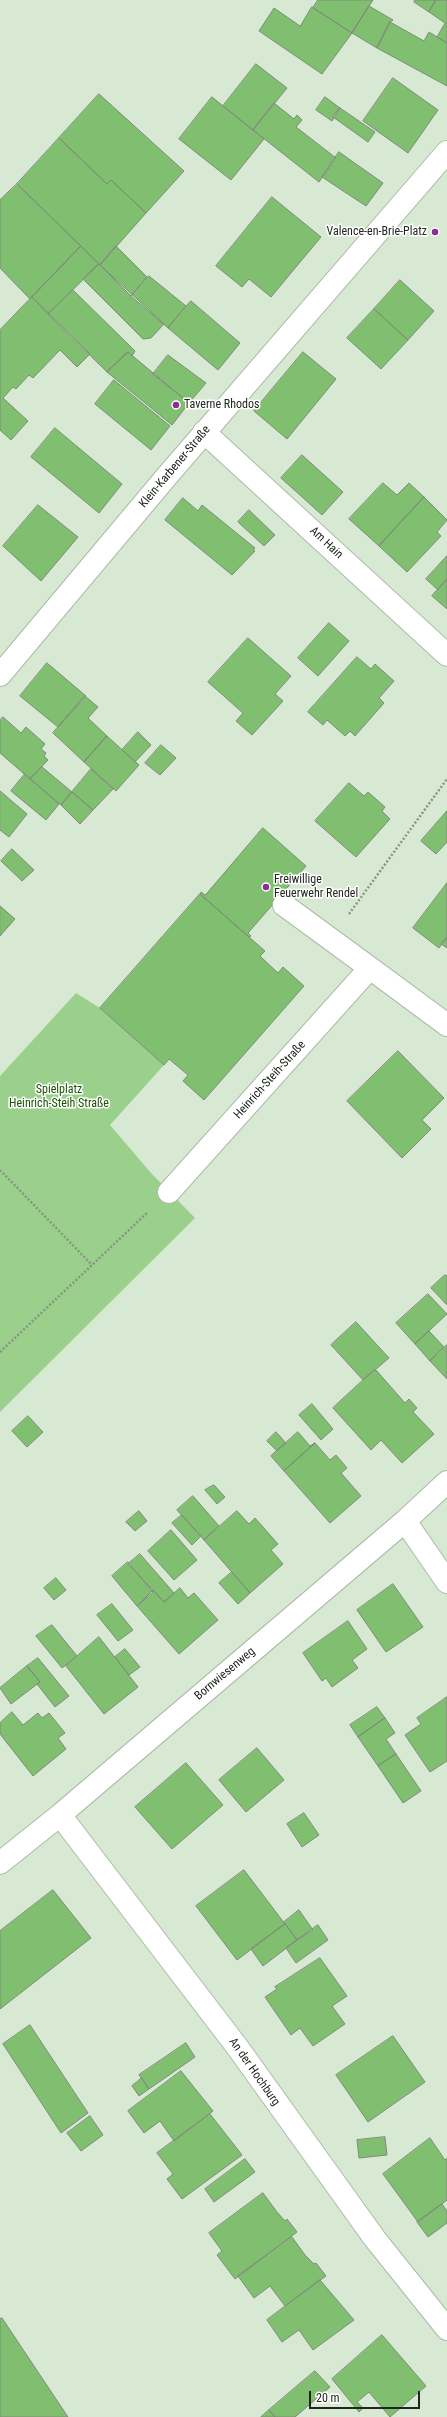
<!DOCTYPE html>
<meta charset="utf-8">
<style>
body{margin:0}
#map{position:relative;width:447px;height:2417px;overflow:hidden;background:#d8e9d3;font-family:"Roboto Condensed",sans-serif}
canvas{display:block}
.scale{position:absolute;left:309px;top:2391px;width:111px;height:18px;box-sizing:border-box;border:2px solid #20271f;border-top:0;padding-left:5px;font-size:12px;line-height:14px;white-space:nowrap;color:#20271f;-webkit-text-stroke:3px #fff;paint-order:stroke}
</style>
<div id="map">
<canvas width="447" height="2417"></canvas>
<div class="scale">20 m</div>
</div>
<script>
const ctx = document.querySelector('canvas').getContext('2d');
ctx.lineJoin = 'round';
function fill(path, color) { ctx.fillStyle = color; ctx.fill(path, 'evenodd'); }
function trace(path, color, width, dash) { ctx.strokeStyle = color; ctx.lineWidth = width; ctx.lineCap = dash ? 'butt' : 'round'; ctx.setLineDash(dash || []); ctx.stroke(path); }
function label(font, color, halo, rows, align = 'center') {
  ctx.font = font + ' "Roboto Condensed",sans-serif'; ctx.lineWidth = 3; ctx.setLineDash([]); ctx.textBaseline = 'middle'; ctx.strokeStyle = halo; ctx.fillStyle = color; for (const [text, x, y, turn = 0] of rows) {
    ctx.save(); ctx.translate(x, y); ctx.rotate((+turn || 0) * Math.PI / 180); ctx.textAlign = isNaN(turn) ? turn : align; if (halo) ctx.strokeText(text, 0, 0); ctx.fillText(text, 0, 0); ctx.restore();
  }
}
fill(new Path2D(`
 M76,993L100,1008L164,1065L110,1125L151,1173L195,1218L0,1412V1076Z`), '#9ad08b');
const building = new Path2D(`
 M318,0H373L352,33L313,8Z
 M415,0H436L429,12L414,2Z
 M436,0H447V43L437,37L445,23L429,12Z
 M369,6L393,20L390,22L377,48L352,33Z
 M312,7L352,33L322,74L259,31L274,8L300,26Z
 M390,22L424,41L429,32L447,43V86L377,48Z
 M256,64L287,88L253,130L223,106Z
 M393,78L438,110L408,153L363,121Z
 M99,94L184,171L146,213L111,180L107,184L59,138Z
 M212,97L264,139L231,180L179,139Z
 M325,97L340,108L332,121L316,110Z
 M274,103L294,119L297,115L302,120L296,127L336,158L319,182L253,130Z
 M340,108L375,132L368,142L333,117Z
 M59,138L107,184L111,180L146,213L100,265L17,184Z
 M339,152L383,183L366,206L322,177Z
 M17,184L81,246L30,299L0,268V200Z
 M272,197L321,237L271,297L249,279L242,287L216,266Z
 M81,246L99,264L48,314L32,297Z
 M116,246L147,277L131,296L100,265Z
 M99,264L164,324L151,338L143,339L83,279Z
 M149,276L186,306L168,328L131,296Z
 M400,280L434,311L408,340L374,309Z
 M73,290L135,351L132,356L128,352L107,372L48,314Z
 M32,297L90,354L77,367L60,350L33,378L29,375L16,389L13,387L3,398L28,421L11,440L0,430V330Z
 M191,301L240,343L218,370L168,328Z
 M374,309L408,340L381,369L347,338Z
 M128,352L189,403L172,425L107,372Z
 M303,352L336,379L287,439L254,411Z
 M168,355L206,383L189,403L153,374Z
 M114,380L170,426L151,450L95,404Z
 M55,428L122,484L99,513L31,457Z
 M302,455L343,492L322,515L281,478Z
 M383,483L397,495L409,483L424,497L379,546L349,519Z
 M424,497L447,520L437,532L441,536L407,572L379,546Z
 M183,498L198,511L202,505L255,548L253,550L255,551L232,575L165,520Z
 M38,505L78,537L41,581L3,546Z
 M249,510L275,535L264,546L238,522Z
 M447,556V579L438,590L426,579Z
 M447,579V609L432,596Z
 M329,623L349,641L318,676L298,658Z
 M248,638L291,676L275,694L283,701L252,735L236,721L243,713L208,682Z
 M357,657L371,669L375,664L394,681L379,698L384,703L355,736L350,731L345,736L327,720L323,725L308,712Z
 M47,663L86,696L58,727L20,696Z
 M85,696L98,707L88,718L107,736L84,762L53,733Z
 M3,717L21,733L26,727L45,744L41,749L46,753L44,756L48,760L30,779L0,753V720Z
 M138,732L151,745L135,762L122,750Z
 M107,736L139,765L116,791L84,762Z
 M161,745L176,758L160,775L145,763Z
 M42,767L72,792L61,805L30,779Z
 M91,769L113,789L93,810L72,792Z
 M25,774L59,804L46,820L11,791Z
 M349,783L364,796L368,792L385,807L382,811L390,819L356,857L315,821Z
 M0,791L27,814L9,837L0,830Z
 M72,792L93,810L80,824L61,805Z
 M447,811V842L436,854L421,841Z
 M263,828L306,866L248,933L251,936L249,937L200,894L201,892L205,895Z
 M12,849L34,870L22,881L1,861Z
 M447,883V937L439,948L413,928Z
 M200,894L265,951L260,956L278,973L283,967L304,986L204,1100L183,1081L188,1075L169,1059L164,1065L100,1008Z
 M0,906L15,919L0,936Z
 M447,937V948L441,944Z
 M398,1051L444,1098L422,1120L431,1129L402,1158L347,1101Z
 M445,1275L447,1276V1305L431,1288Z
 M428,1294L447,1314L415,1344L396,1323Z
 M356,1322L389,1358L363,1380L331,1345Z
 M429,1331L444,1347L430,1361L415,1344Z
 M447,1345V1379L430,1361Z
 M374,1370H376L405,1403L409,1399L417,1408L413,1412L434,1434L402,1463L381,1440L371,1450L333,1408Z
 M312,1404L333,1429L321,1440L299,1415Z
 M28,1416L43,1432L27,1447L12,1431Z
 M276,1432L286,1443L277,1451L267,1441Z
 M298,1432L310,1446L315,1443L284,1471L271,1456Z
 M315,1443L330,1460L336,1455L347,1468L341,1473L361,1496L330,1523L284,1471Z
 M214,1485L225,1497L217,1504L205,1490Z
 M193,1496L219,1526L204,1540L177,1510Z
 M139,1511L147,1521L135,1531L126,1522Z
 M237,1511L249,1524L255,1518L278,1544L271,1550L283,1564L250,1593L204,1540Z
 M182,1515L201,1536L192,1545L172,1523Z
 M171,1530L197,1560L174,1580L148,1551Z
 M140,1554L174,1593L164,1602L128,1564Z
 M128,1562L153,1592L137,1606L112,1576Z
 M232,1572L250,1593L238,1604L219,1583Z
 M56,1578L66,1590L54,1600L44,1588Z
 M393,1584L423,1627L386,1652L357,1610Z
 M180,1588L188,1598L194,1593L218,1620L179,1654L137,1606L153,1590L164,1602Z
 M112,1604L133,1630L118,1641L97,1615Z
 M348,1621L367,1649L352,1660L358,1668L332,1687L326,1678L322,1681L303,1653Z
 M52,1625L77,1656L62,1668L36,1636Z
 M99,1637L138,1687L104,1714L66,1666Z
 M125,1649L140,1667L129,1675L115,1657Z
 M38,1658L69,1696L55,1707L37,1684L40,1682L27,1666Z
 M27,1666L40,1682L11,1704L0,1688Z
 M447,1697V1761L430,1772L405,1735L421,1724L417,1718Z
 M377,1707L385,1718L358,1737L350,1725Z
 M12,1712L23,1725L38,1713L42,1718L49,1713L65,1733L58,1738L66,1749L33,1776L0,1734V1723Z
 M385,1718L395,1733L386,1739L396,1754L378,1766L358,1737Z
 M257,1748L284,1780L246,1812L219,1780Z
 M396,1754L421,1791L403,1803L378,1766Z
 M186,1763L223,1805L172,1849L135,1807Z
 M304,1813L319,1835L302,1847L287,1824Z
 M244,1870L285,1924L237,1960L196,1906Z
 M53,1890L91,1938L0,2009V1931Z
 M299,1910L313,1930L297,1940L284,1922Z
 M285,1924L297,1940L263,1966L251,1949Z
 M318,1925L328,1940L296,1963L286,1948Z
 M320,1958L347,1996L332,2006L345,2024L313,2046L300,2028L291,2035L265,1997L277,1989L275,1987Z
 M30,2025L88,2113L61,2133L3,2044Z
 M393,2036L425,2082L368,2122L336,2075Z
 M186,2043L195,2057L149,2089L139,2075Z
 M181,2071L213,2111L174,2141L160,2121L144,2133L128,2111Z
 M142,2078L149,2089L139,2096L132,2086Z
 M210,2114L242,2155L182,2199L167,2179L173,2174L157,2153Z
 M90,2116L103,2135L81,2151L67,2133Z
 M385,2137L387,2155L359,2158L357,2140Z
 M430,2138L445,2160L447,2158V2200L418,2222L383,2174Z
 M245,2159L255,2172L214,2202L205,2189Z
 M263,2193L277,2212L285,2221L287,2219L297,2232L235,2279L217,2255L222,2251L209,2233Z
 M442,2204L447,2211V2223L428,2237L417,2222Z
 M292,2237L305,2255L314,2264L316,2263L326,2276L285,2306L270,2286L254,2298L238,2276Z
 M320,2280L354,2320L313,2350L299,2330L282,2342L267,2320Z
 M2,2318L68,2417H0V2319Z
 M382,2335L426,2386L390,2417L369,2392L357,2402L363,2408L359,2412L332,2379Z
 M315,2371L330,2387L295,2417H275L269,2410Z
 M269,2410L275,2417H261Z`);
fill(building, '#81bf70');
trace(building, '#7c8c78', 1);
const minor = new Path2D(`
 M204,432L447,655
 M284,905L370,968
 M169,1192L370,968L447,1025
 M405,1521L447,1582
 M60,1815L238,2048L375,2239L447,2329
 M0,1863L60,1815L405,1521L447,1482`);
const secondary = new Path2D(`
 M0,675L167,476L447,152`);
trace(minor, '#abbca6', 24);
trace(secondary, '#abbca6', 24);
trace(new Path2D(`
 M349,914L447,779
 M0,1170L92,1265
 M0,1352L148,1212`), '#889585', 2.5, [2, 2]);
trace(minor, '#fff', 22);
trace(secondary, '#fff', 22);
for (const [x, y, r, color] of [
 [435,232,4,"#8c2c96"],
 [176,405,4,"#8c2c96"],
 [266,887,4,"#8c2c96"]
]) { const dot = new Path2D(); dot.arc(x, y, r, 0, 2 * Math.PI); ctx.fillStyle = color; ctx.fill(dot); trace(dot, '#fff', 1.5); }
label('12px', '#20271f', '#fff', [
 ["Valence-en-Brie-Platz",427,232,"right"],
 ["Taverne Rhodos",184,405],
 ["Freiwillige",274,880],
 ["Feuerwehr Rendel",274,894]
], 'left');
label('12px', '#20271f', '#fff', [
 ["Klein-Karbener-Straße",175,467,-50],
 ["Am Hain",326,543,43],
 ["Heinrich-Steih-Straße",270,1080,-48],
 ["Bornwiesenweg",225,1674,-40],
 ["An der Hochburg",254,2072,55]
]);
label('12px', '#185300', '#fff', [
 ["Spielplatz",59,1090],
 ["Heinrich-Steih Straße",59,1104]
]);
</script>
